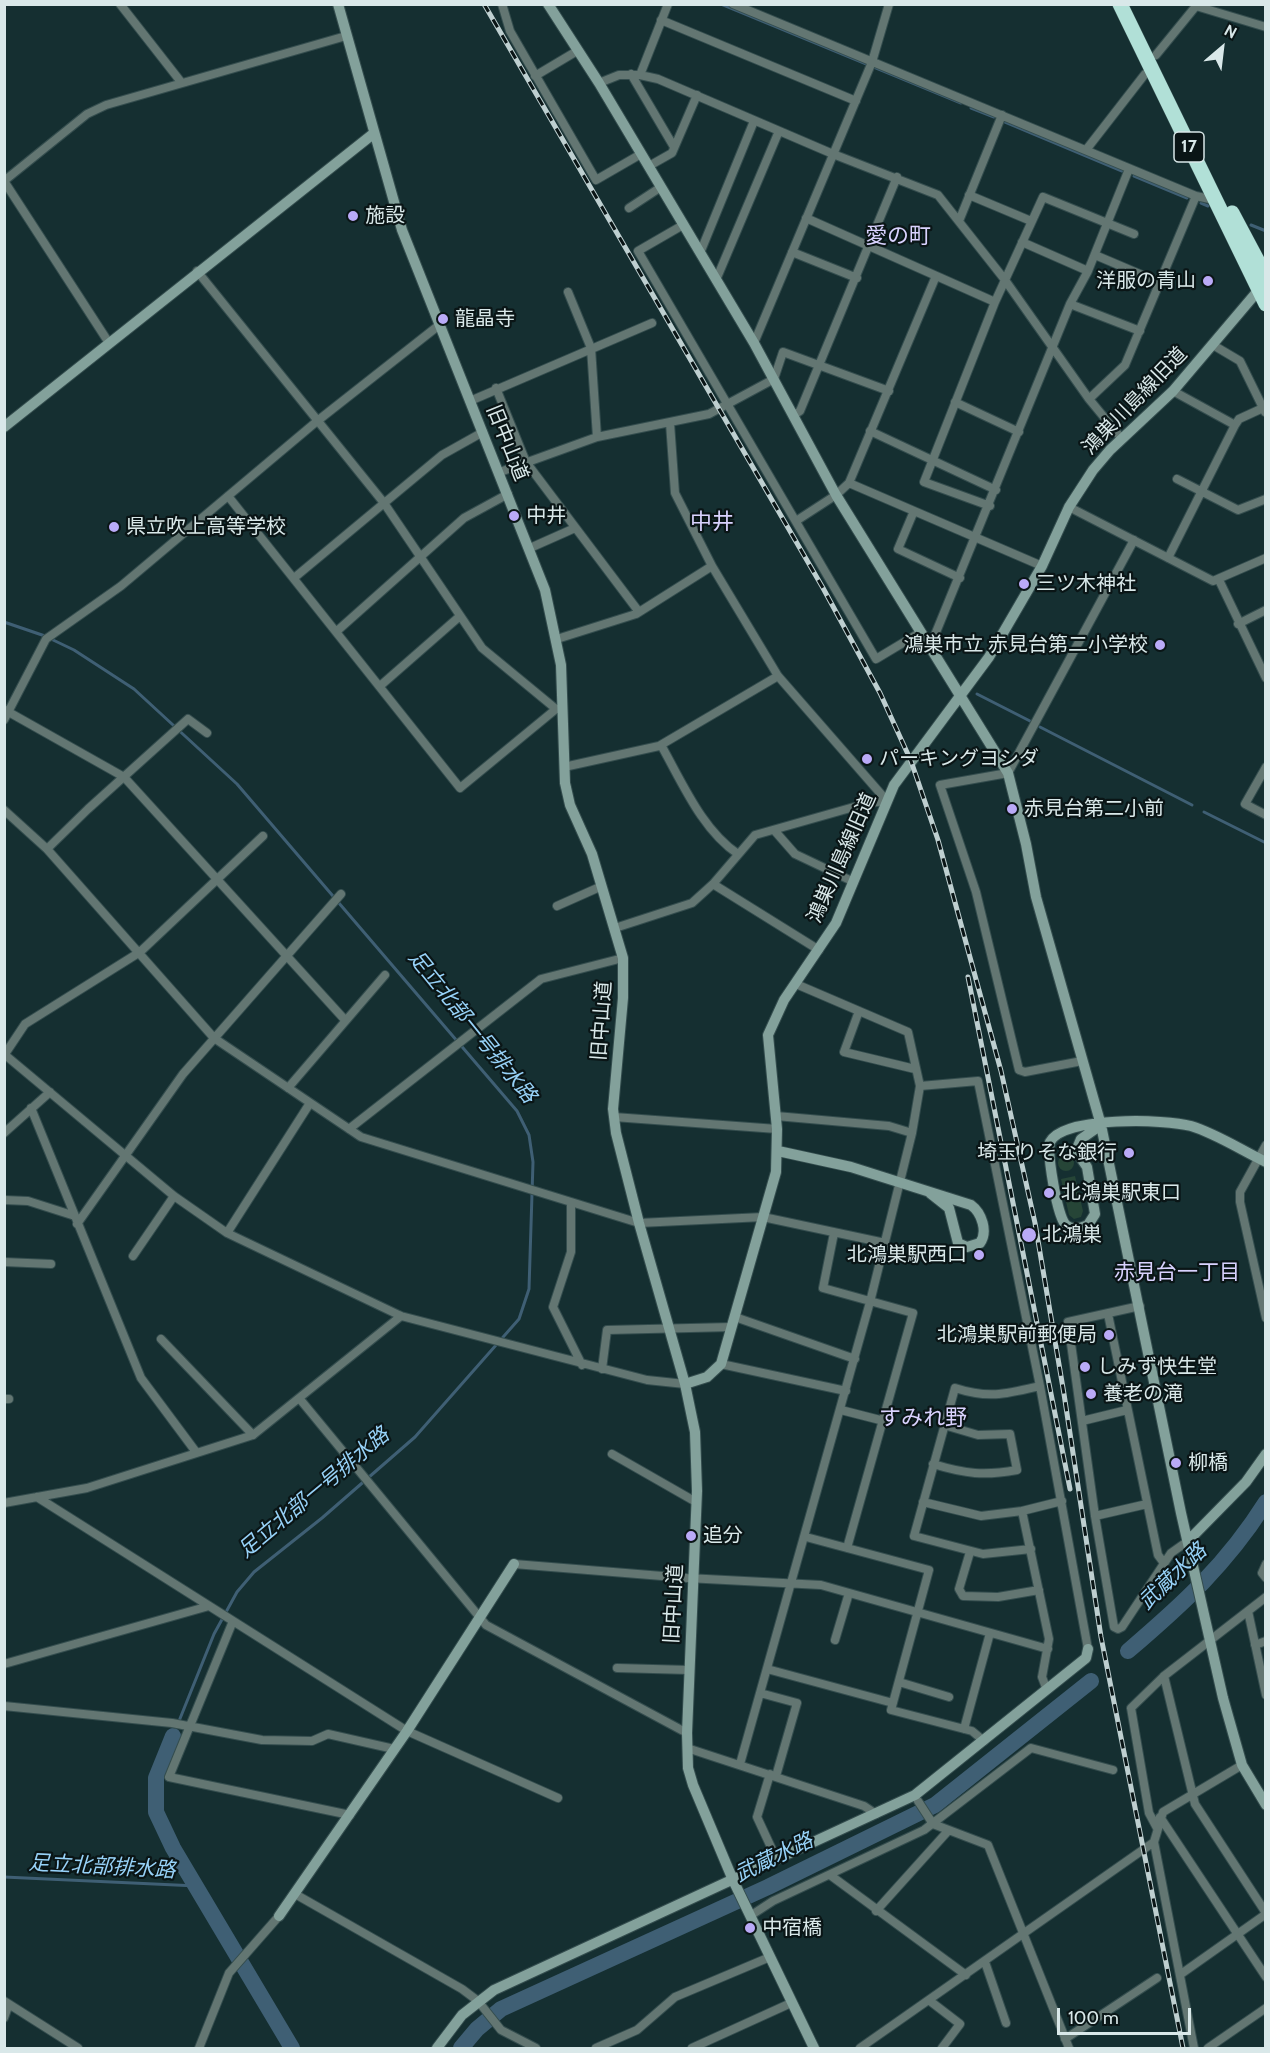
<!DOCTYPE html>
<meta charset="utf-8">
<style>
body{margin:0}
#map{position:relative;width:1270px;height:2053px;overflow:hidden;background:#152f31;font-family:Cabin,sans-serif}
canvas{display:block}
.frame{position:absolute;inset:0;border:6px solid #d9e8e9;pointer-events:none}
.north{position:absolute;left:1192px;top:18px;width:60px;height:60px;-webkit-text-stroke:4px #0a1516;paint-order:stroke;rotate:28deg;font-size:16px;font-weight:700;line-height:24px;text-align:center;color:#d9e8e9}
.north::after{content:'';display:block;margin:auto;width:21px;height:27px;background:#d9e8e9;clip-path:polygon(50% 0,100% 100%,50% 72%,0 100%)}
.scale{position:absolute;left:1057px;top:2008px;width:134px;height:27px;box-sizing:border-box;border:3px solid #d9e8e9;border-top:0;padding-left:8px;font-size:18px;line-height:21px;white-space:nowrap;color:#d9e8e9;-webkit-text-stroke:4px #0a1516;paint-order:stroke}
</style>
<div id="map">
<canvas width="1270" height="2053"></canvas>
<div class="frame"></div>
<div class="north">N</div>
<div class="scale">100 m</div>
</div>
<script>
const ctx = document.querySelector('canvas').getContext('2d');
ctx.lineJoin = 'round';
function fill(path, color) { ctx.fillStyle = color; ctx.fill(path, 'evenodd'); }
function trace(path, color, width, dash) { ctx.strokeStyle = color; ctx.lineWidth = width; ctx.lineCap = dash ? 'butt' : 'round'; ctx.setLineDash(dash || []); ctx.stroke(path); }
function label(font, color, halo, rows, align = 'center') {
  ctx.font = font + ' Cabin,"Noto Sans JP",sans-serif'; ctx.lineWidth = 4.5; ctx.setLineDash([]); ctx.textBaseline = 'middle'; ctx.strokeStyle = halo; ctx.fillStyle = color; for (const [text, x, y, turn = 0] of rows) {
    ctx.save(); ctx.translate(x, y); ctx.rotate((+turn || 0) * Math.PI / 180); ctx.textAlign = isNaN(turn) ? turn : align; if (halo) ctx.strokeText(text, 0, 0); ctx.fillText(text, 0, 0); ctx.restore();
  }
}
fill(new Path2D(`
 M1058 1163a8 8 0 1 1 16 0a8 8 0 1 1-16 0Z
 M1075,1176L1083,1211L1081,1217L1074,1219L1069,1215L1061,1179Z`), '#264537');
trace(new Path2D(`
 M721,4L961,103
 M971,108L994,117
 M1005,122L1122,171
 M1134,176L1187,198
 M1201,203L1208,206
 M1251,225L1266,231
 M4,622L45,636
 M51,639L74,650L134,689L237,784L517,1111L529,1135L533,1162L529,1289L519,1319L415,1437L322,1518L254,1572L237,1592L214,1634L173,1736
 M977,694L1030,721
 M1040,727L1192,805
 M1204,812L1266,843
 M4,1877L197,1886`), '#3f5f74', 3);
trace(new Path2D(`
 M1128,1651C1183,1604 1227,1564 1266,1502
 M173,1736L156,1778V1812L173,1848L292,2048
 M461,2048L477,2029L501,2009L768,1887L935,1805L1091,1681`), '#3f5f74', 16);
const street = new Path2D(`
 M120,4L181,82
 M502,4L510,31L596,180L641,154
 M733,4L1196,196L1214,200
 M661,20L856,101
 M1156,55L1196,6L1266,27
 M631,74L674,147
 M640,75L658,79L833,154L938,195L1005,280L1089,399L1122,439
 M535,76L577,51
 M599,83L619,75H640L668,4
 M1086,150L1145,74L1152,70
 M649,166L672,153L697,95
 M4,181L87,114L106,105L346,36
 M4,181L109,343
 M969,195L1031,221
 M629,208L661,187
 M806,218L995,302
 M959,221L1002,115
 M683,225L638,251L876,659L921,632
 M1022,242L1088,271
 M792,252L857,278
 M700,253L754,121
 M1095,255L1161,283
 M197,271L384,503L482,648L556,709H562
 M716,280L779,131
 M568,292L591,348L597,437
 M1070,304L1140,331
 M754,343L872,62L889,4
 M1213,345L1240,361L1265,412
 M496,388L526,462L639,612
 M1173,391L1235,425
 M1089,399L1125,365L1196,196
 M470,401L652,323
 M955,402L1019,432
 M794,415L800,411L897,177
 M670,423L675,493L712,566L778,676L887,801
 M870,431L996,490
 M500,472L597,437L709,414L774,379L783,352L889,391
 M1177,479L1238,510L1266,499
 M849,483L1042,566
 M228,496L460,788L556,709
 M990,506L924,482L995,302L1043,197L1134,234
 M1069,507L1213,581L1266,558
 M914,511L898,549L960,578
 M796,521L836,495L849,483L936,276
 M530,548L575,528
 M1168,558L1235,425L1239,419L1263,408
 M294,578L442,455L483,432
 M1219,580L1266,678
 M1238,624L1266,610
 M337,631L464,518L508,494
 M557,639L636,614L712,566
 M930,647L1070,304L1088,271L1129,169
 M380,686L460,616
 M5,710L124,777L345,1020
 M4,720L46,639L121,586L316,422L438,326
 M661,745C682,782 702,830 738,854
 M564,767L659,746L778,676
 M1266,767L1245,804L1266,815
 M4,810L47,849L214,1038L361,1137L639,1223L763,1217L885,1243
 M774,830L795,854L854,882
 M47,849L88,809L188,719L207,733
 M713,884L819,950
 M557,906L602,886
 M615,928L692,903L713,884L755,835L868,803L887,801
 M859,1011L844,1052L915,1069
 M4,1054L174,1196L227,1233L401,1316L647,1380L685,1384
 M5,1054L25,1024L140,952L263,836
 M1082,1061L1025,1072L1019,1070L976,892L940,785L1008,773L1134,540
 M920,1086L978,1081L1040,1386L1088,1649
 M288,1088L385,975
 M31,1108L141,1378L196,1452
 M776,1116L889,1126L912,1133
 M614,1117L777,1129
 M349,1129L541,979L623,958
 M4,1133L50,1092
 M1266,1145L1240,1192V1202L1266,1318
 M4,1200L28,1201L75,1216
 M571,1203V1252L553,1307L582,1365
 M77,1224L183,1074L341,894
 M227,1233L310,1103
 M834,1233L823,1288L913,1313L847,1548
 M133,1256L174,1196
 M4,1262L51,1264
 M1140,1306L1068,1322L1095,1516L1114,1627L1118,1629L1122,1627L1171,1553L1188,1541
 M1108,1314L1158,1555L1164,1563
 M735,1317L855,1359
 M161,1339L253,1435
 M721,1364L846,1391
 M602,1369L607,1330L732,1327
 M299,1398L486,1625L687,1733
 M4,1399H9
 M841,1410L884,1421
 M1082,1421L1127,1410
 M612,1454L696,1502
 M933,1464C966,1474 984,1476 1017,1470L1010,1434L978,1435L944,1425
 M37,1497L407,1731L558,1798
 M923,1502L981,1516L1022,1511L1062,1501
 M4,1503L87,1488L253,1435L401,1316
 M1022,1511L1049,1639L1042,1677L1047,1690
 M1095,1516L1147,1504
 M806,1537L929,1570L891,1710L972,1731L984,1741
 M1031,1549L983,1554L914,1536L955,1388C989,1399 1006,1394 1040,1386
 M970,1552L959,1589L963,1596L998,1597L1039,1590
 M514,1564L687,1578L821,1585L1048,1649
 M1266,1564L1262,1573L1266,1578
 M1248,1611L1266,1695
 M233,1621L169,1777L350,1815
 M835,1640L849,1593
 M1255,1645L1266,1641
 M4,1664L209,1606
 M617,1668L689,1670
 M767,1669L893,1703
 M1164,1676L1195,1804L1266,1913
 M899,1682L949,1697
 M760,1693L797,1703L776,1776
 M4,1706L172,1723L262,1740L312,1741L328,1734L394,1749
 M964,1729L990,1633
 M687,1748L864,1806L876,1814
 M740,1764L870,1302L912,1133L920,1086L908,1032L796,984
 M770,1774L757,1817L777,1860
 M918,1801L933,1824L988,1845L1069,2048
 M1160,1817L1266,1977
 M1157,1828L1149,1813L1131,1708L1164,1676L1266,1597
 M830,1875L966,1975
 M295,1894L462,1989L478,2001L501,2030L536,2048
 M876,1911L948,1831
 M750,1916L773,1901L924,1830L1031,1748L1113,1770
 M985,1962L1006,2023
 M1181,1974L1266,1914
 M4,2001L78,2048
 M930,2001L960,2024L942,2048
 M4,2018L9,2004
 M1065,2039L1157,1978
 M199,2048L229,1973L279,1916
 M596,2048L637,2030L675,1997L770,1957
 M692,2048L791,2003
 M860,2048L1154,1842
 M1194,2048L1154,1842L1163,1812L1242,1765
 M1208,2048L1266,2008`);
const secondary = new Path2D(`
 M338,4L402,230L545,590L561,665L565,783L570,805L592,854L623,958V998L613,1109L616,1133L639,1223L685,1384L695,1432L697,1491L687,1733L688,1768L693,1785L733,1880L814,2048
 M548,4L599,83L754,343L836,495L1008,773L1026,844L1036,897L1101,1125L1181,1513L1223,1698L1242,1765L1266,1805
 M4,427L373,134
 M1101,1125L1081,1139L1076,1151L1087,1167L1095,1214L1088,1225C1081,1228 1072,1230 1066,1225C1057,1217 1047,1154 1050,1142C1063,1116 1166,1119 1191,1126C1217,1134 1241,1150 1266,1162
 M778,1151L851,1167L971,1205C982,1213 988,1232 980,1243L967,1247L958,1243L949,1208L930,1193
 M685,1384L707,1377L721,1364L776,1172L777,1129L768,1035L784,1000L836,923L894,785L989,657L1042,566L1069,507L1093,470L1110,450L1173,391L1262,286
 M1188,1541L1246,1482L1266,1454
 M279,1916L407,1731L514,1564
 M437,2048L462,2015L494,1990L915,1795L1086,1658L1088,1649`);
const highway = new Path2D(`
 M1120,4L1266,304
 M1232,213L1266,277`);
trace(street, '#344d4e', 10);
trace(secondary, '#344d4e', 12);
trace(highway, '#344d4e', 16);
trace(street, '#637672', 8);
trace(secondary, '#83a19b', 10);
trace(highway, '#b1e0d7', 15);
const rail = new Path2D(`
 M484,4L823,588L880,693L911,761L938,840L1001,1071L1035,1223L1064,1394L1101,1637L1183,2048
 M968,977L1070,1489`);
trace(rail, '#becfd0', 5);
trace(rail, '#0a1516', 3, [9]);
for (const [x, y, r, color] of [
 [353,216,6,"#baaaf7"],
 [1208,281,6,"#baaaf7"],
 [443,319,6,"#baaaf7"],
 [514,516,6,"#baaaf7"],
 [114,527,6,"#baaaf7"],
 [1024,584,6,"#baaaf7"],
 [1160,645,6,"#baaaf7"],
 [867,759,6,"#baaaf7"],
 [1012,809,6,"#baaaf7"],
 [1129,1153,6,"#baaaf7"],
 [1049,1193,6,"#baaaf7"],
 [1029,1235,8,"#baaaf7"],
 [979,1255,6,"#baaaf7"],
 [1109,1335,6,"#baaaf7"],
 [1085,1367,6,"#baaaf7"],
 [1091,1394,6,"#baaaf7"],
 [1176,1463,6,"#baaaf7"],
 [691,1536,6,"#baaaf7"],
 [750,1928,6,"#baaaf7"]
]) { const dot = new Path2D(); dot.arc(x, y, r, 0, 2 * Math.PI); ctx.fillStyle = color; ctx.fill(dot); trace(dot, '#0a1516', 2); }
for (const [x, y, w] of [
 [1189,147,30]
]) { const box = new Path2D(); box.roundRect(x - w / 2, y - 15, w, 30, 4.5); ctx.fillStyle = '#0a1516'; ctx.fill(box); trace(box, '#d9e8e9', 1.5); }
label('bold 18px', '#d9e8e9', null, [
 ["17",1189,147]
]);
label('20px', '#d9e8e9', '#0a1516', [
 ["施設",365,216],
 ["洋服の青山",1196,281,"right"],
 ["龍晶寺",455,319],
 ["中井",526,516],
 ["県立吹上高等学校",126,527],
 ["三ツ木神社",1036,584],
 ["鴻巣市立 赤見台第二小学校",1148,645,"right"],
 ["パーキングヨシダ",879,759],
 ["赤見台第二小前",1024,809],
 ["埼玉りそな銀行",1117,1153,"right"],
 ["北鴻巣駅東口",1061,1193],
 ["北鴻巣",1042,1235],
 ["北鴻巣駅西口",967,1255,"right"],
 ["北鴻巣駅前郵便局",1097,1335,"right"],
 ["しみず快生堂",1097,1367],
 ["養老の滝",1103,1394],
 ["柳橋",1188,1463],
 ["追分",703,1536],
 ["中宿橋",762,1928]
], 'left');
label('20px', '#d9e8e9', '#0a1516', [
 ["鴻巣川島線旧道",1135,401,-46],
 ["旧中山道",507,443,68],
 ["鴻巣川島線旧道",842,858,-66],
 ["旧中山道",602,1021,-86],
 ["旧中山道",674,1604,-87]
]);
label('italic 21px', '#97d2f8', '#0a1516', [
 ["足立北部一号排水路",472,1027,51],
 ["足立北部一号排水路",314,1493,-40],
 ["武蔵水路",1173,1577,-44],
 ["武蔵水路",774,1858,-26],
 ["足立北部排水路",102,1867,3]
]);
label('21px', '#d9d2fe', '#0a1516', [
 ["赤見台一丁目",1177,1273]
]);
label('22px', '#d9d2fe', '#0a1516', [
 ["愛の町",898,237],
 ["中井",712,523],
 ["すみれ野",923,1419]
]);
</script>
